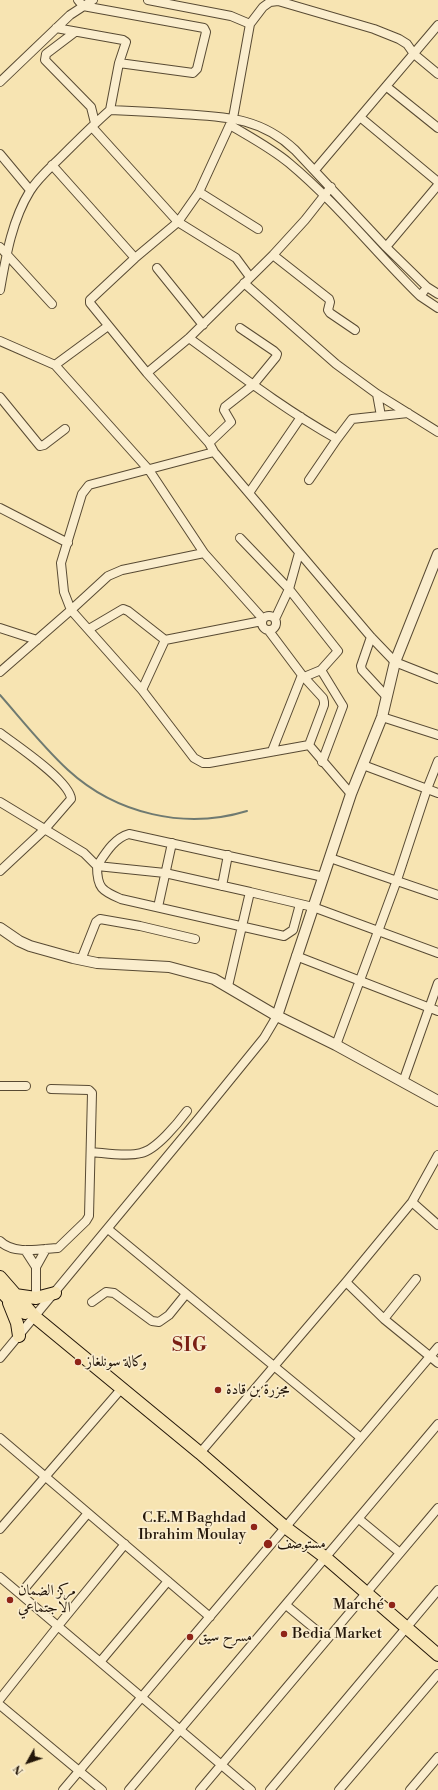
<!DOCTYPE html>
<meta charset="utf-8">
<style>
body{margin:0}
#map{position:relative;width:438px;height:1790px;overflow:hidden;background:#f7e4b2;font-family:"Libre Bodoni",serif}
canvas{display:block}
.north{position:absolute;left:8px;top:1742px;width:40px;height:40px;-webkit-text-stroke:3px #faedcd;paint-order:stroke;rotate:230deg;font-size:11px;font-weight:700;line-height:16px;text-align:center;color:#231609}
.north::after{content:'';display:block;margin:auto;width:14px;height:18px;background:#231609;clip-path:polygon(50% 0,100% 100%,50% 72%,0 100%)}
</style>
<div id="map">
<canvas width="438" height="1790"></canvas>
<div class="north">N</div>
</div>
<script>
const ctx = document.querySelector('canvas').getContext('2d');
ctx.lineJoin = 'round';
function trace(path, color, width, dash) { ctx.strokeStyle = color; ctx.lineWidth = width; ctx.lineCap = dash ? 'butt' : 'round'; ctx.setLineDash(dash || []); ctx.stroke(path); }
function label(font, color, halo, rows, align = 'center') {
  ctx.font = font + ' "Libre Bodoni",Amiri,serif'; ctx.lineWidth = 3.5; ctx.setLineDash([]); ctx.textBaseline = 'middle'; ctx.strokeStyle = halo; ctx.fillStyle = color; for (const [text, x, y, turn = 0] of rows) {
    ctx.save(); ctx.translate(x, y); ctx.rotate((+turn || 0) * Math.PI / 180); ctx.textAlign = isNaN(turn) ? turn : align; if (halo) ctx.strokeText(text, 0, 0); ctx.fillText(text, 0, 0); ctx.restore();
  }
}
trace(new Path2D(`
 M0,695C22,720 43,747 68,770C116,814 185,830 247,811`), '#6f7a71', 2);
const minor = new Path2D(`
 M78,0L83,6L204,28L206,32L197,69L193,73L119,63
 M148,0L231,16L250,24
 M56,28L123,40L126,42L119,63L110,110
 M75,32L46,54L45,60L91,107L95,123
 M438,74L414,54L407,44L399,39L374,29L278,1L270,2L263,7L250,24L233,118L199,192L178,222L135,258L90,300V303L147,373L209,443L214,452L371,637L395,662L438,679
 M0,82L70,15L93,0
 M387,87L438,128
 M360,117L438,182
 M230,125C250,137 271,148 289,163C337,203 376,253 420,296
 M92,127L178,222L236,258L250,277
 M0,154L30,190
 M52,165L135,258
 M315,170L438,25
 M199,192L258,229
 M0,247L52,304
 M386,247L438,185
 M273,255L329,299L330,302L328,310L330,313L355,330
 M157,268L203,325
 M244,283L336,364L377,394L438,432
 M0,290C6,256 12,220 30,191C38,178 51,167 61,157C77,141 93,125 110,110C134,111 157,112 181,114C225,117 260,117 295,150L386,247L427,287L438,294
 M424,291L420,296L438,308
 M189,338C237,373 285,410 337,439L352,419L408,413
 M0,341L55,365L149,470L204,553L263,619
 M55,365L108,326
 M147,373L189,338L273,255L305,220L331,187
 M377,394L381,416
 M0,397L40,446L44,445L65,429
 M209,443L231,422L224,410L225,407L253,385L276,357L277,354L274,351L240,328
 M214,452L89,485L82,494L61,563L64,592L71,610L142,690L194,758L203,763H209L309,745
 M309,480L337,439
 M249,493L301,417
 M0,508L68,543
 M240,538L289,589L338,651L321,670
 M262 623a7 7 0 1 1 14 0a7 7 0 1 1-14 0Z
 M275,619L289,589L299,553
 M0,628L37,640
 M89,629L123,609L128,611L165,640
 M269,631L302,675L323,698L324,702V705L309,745L351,794
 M371,637L361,666L362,670L386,696
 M0,672L71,610L108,576L122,570L204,553
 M304,677L321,670L343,706L322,762
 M142,690L165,640L262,621
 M382,717L438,735
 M0,733C16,745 70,781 71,799L45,829L0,871
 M272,751L302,675
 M363,765L438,793
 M0,802L84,853L97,866C97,888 102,891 121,899L284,936L293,930L300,904
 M330,858L438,895
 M222,886L228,855
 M250,892L165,873L97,866C105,854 114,838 129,834L324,877
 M158,907L172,843
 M296,956L438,1011
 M81,960L96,922L100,919L140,926L195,939
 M228,986L250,892L313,907L438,953
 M336,1045L397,880L427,789L438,761
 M403,1082L438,983
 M0,1086H26
 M91,1152C105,1153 128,1157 141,1153C156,1150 178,1123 187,1111
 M412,1202L438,1225
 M108,1229L361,1438
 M0,1241C13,1255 41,1249 58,1248L86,1221L89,1216L92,1093L89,1090L51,1089
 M25,1250L36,1267V1298
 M36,1267L46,1249
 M346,1282L384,1319L438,1363
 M92,1302L106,1292L114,1293L152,1321L159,1322L169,1315L186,1294
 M384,1319L416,1279
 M0,1358L199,1118L264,1038L277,1016
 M0,1438L210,1617
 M200,1453L346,1282L412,1202L438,1155
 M359,1519L400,1553
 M0,1529L122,1388
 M0,1577L251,1790
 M20,1594L88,1513
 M286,1605L327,1639
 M100,1662L168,1581
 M0,1699L58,1626L125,1544
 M0,1705L102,1790
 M63,1790L438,1347
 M129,1790L438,1424
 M200,1790L438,1508
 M270,1790L438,1590
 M339,1790L438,1674
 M410,1790L438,1757`);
const tertiary = new Path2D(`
 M0,928L19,941L30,946L73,958L97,963L169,967L214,979L277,1016L336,1045L438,1101
 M277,1016L351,794L382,717L395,662L438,554`);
const primary = new Path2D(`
 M0,1277L35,1317L200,1453L285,1527L326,1558L438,1655
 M0,1290L17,1308L25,1313
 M15,1295L36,1298L55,1293
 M9,1303L17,1323L19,1336`);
trace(minor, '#584a33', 10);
trace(tertiary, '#584a33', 12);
trace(primary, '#231609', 14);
trace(minor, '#faedcd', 8);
trace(tertiary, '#faedcd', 10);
trace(primary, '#f7e4b2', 12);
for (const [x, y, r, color] of [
 [78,1362,4,"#8f2418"],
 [218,1390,4,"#8f2418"],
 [254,1527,4,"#8f2418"],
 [268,1544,5,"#8f2418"],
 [10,1600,4,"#8f2418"],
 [392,1605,4,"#8f2418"],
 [284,1634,4,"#8f2418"],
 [190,1637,4,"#8f2418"]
]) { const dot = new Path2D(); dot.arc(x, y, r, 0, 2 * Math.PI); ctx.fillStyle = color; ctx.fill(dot); trace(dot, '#faedcd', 1.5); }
label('15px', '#231609', '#faedcd', [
 ["وكالة سونلغاز",86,1362],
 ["مجزرة بن قادة",226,1390],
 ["C.E.M Baghdad",246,1518,"right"],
 ["Ibrahim Moulay",246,1535,"right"],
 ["مستوصف",277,1544],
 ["مركز الضمان",18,1591],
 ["الاجتماعي",18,1608],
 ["Marché",384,1605,"right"],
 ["Bedia Market",292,1634],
 ["مسرح سيق",198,1637]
], 'left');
ctx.letterSpacing = '1px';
label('bold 19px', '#7a1f14', '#faedcd', [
 ["SIG",190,1346]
]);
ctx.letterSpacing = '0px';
</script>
